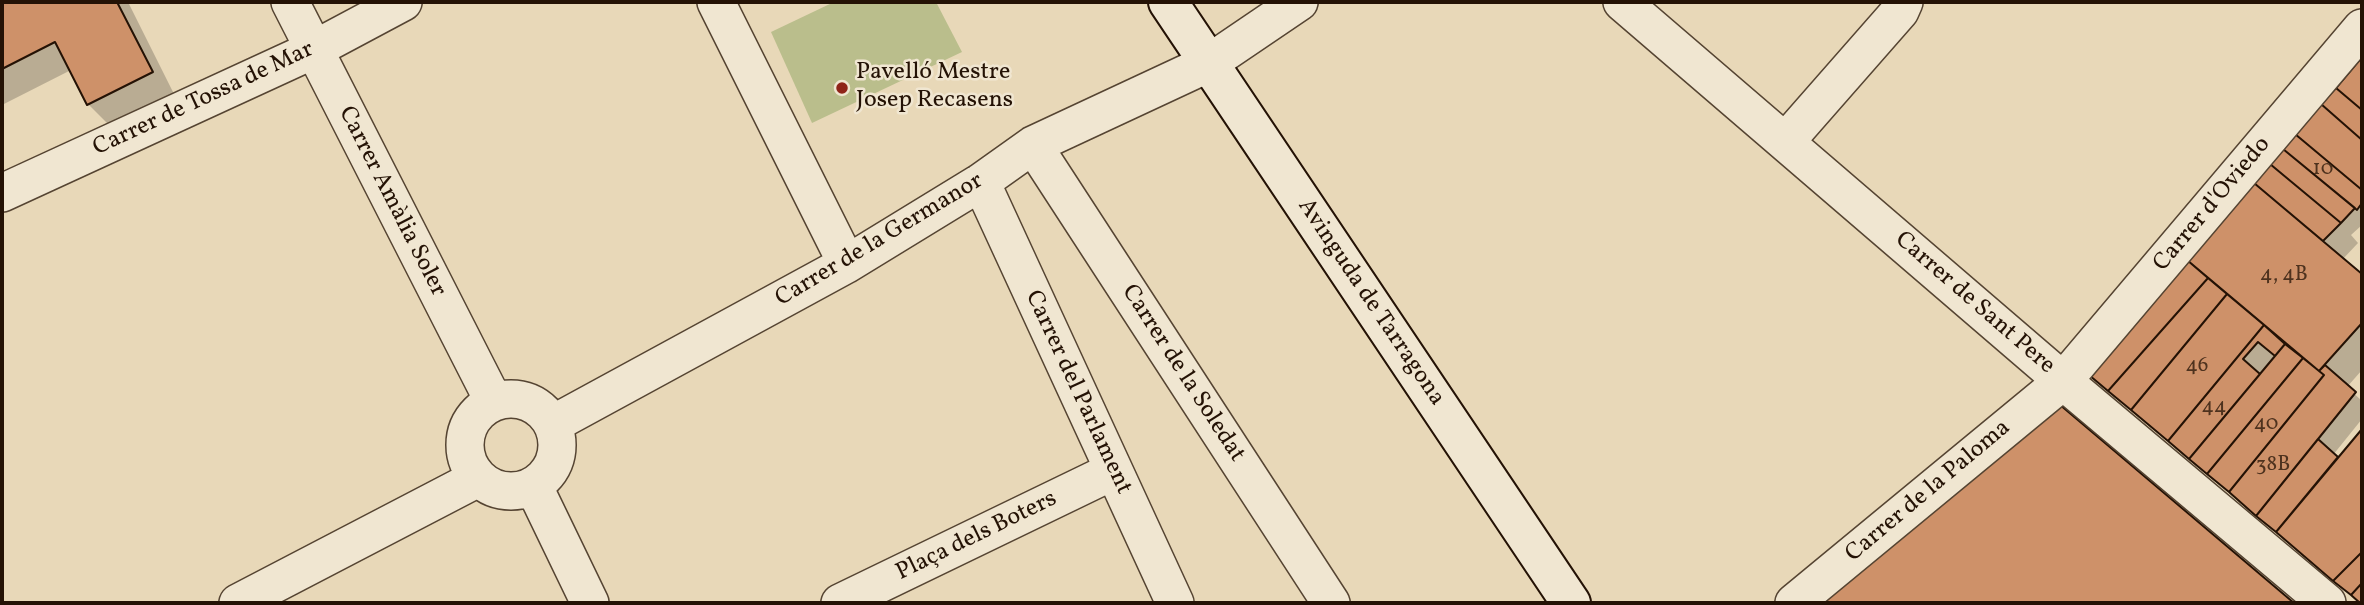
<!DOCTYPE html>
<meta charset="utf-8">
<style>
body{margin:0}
#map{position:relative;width:2364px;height:605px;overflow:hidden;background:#e8d8b8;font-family:Vollkorn,serif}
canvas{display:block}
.frame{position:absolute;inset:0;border:4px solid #241205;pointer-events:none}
</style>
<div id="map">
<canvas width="2364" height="605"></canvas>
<div class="frame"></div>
</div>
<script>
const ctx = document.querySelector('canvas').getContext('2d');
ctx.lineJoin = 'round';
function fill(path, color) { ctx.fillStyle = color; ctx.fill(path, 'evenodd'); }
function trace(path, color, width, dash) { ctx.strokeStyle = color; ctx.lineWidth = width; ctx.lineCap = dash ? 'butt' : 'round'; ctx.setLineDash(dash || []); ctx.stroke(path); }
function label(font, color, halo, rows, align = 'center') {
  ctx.font = font + ' Vollkorn,serif'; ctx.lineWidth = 5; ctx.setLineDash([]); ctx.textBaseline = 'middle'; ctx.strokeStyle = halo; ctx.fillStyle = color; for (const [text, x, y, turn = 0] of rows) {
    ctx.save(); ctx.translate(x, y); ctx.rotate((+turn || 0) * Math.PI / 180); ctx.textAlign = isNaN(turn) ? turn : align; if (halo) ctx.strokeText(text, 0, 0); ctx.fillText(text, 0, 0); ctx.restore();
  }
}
fill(new Path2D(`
 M834,2H936L962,52L812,123L771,32Z`), '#babe8c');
fill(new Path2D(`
 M2,2H128L175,96L112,128L88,104L71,70L2,105Z
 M2362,60V225L2351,235L2358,243L2342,260L2362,276V370L2347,387L2362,401V419L2333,455L2338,460L2362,432L2361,603L2091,375Z
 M2059,406L2292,603H1819Z`), '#0003');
const building = new Path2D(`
 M2,2H117L153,72L87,105L55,42L2,69Z
 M2362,57V110L2336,88Z
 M2336,88L2362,110V140L2321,104Z
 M2321,104L2362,140V190L2295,134Z
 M2295,134L2362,190V203L2357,210L2283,149Z
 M2283,149L2355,208L2341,223L2270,164Z
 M2270,164L2341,223L2323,241L2254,183Z
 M2254,183L2362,274V323L2319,371L2187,260Z
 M2187,260L2208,278L2108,391L2089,375Z
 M2208,278L2227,294L2131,410L2108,391Z
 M2227,294L2264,325L2168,441L2131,410Z
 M2264,325L2285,344L2275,356L2258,342L2243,359L2260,374L2189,459L2168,441Z
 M2285,344L2303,358L2207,474L2189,459Z
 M2303,358L2324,375L2229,492L2207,474Z
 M2325,365L2356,392L2256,516L2229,492L2324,375L2319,371Z
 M2059,404L2294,603H1816Z
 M2362,429V552L2333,581L2276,532Z
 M2318,439L2338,457L2276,532L2256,516Z
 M2362,552V583L2351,595L2333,581Z
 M2362,583V603H2360L2351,595Z`);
fill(building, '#ce9169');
trace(building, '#241205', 2);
const street = new Path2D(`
 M290,2L494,402
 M716,2L847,264
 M1622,2L2063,381L2327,603
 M1786,141L1900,11L1904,2
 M1033,145L1331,603
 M981,182L1175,603
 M2,193L313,50L403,2
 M465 445a46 46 0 1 1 92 0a46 46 0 1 1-92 0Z
 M553,424L847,264L981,182L1033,145L1209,63L1299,2
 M534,487L590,603
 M238,603L478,478
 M840,603L1113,471
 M1794,603L2063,381L2362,28`);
const secondary = new Path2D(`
 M1168,2L1571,603`);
trace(street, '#554432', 40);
trace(secondary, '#241205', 42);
trace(street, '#f0e6d1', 37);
trace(secondary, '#f0e6d1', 38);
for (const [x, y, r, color] of [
 [842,88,7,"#8f2418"]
]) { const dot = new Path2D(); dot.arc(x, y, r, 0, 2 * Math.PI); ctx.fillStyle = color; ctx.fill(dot); trace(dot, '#f0e6d1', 2.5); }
label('21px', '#4e321e', null, [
 ["10",2323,170],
 ["4, 4B",2284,276],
 ["46",2197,367],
 ["44",2214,408],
 ["40",2266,425],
 ["38B",2273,466]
]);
label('24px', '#241205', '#f0e6d1', [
 ["Pavelló Mestre",856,74],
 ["Josep Recasens",856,102]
], 'left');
label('24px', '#241205', '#f0e6d1', [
 ["Carrer de Tossa de Mar",204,100,-25],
 ["Carrer Amàlia Soler",391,202,63],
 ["Carrer d'Oviedo",2213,205,-50],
 ["Carrer de la Germanor",880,241,-31],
 ["Avinguda de Tarragona",1370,303,56],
 ["Carrer de Sant Pere",1974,304,41],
 ["Carrer de la Soledat",1182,374,57],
 ["Carrer del Parlament",1077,393,65],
 ["Carrer de la Paloma",1929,492,-40],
 ["Plaça dels Boters",977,537,-26]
]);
</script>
